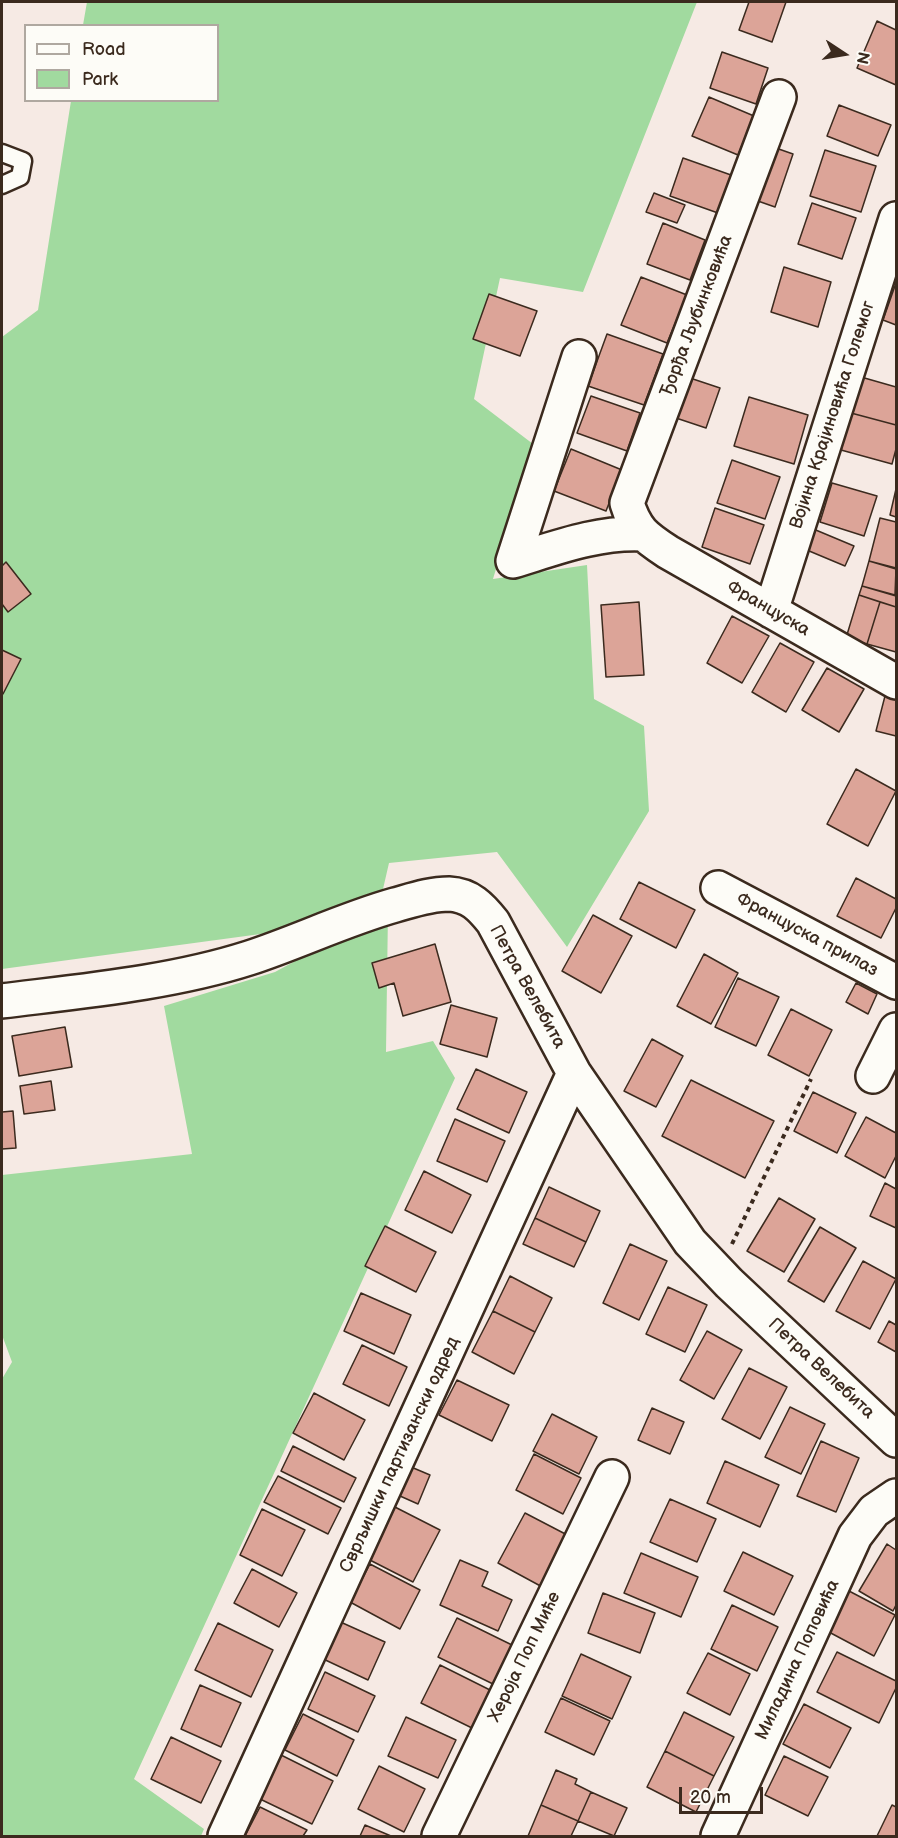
<!DOCTYPE html>
<meta charset="utf-8">
<style>
body{margin:0}
#map{position:relative;width:898px;height:1838px;overflow:hidden;background:#f6eae4;font-family:"Balsamiq Sans",sans-serif}
canvas{display:block}
.frame{position:absolute;inset:0;border:3px solid #3b2a1e;pointer-events:none}
.legend{position:absolute;left:24px;top:24px;width:195px;height:78px;box-sizing:border-box;background:#fdfcf7;border:2px solid #afa8a0;margin:0;padding:8px 10px;list-style:none;font-size:18px;color:#3b2a1e}
.legend li{display:flex;align-items:center;gap:12px;height:30px}
.legend b{width:30px;border:2px solid #afa8a0}
.north{position:absolute;left:814px;top:24px;width:60px;height:60px;-webkit-text-stroke:4px #fdfcf7;paint-order:stroke;rotate:102deg;font-size:16px;font-weight:700;line-height:24px;text-align:center;color:#3b2a1e}
.north::after{content:'';display:block;margin:auto;width:21px;height:27px;background:#3b2a1e;clip-path:polygon(50% 0,100% 100%,50% 72%,0 100%)}
.scale{position:absolute;left:679px;top:1787px;width:84px;height:27px;box-sizing:border-box;border:3px solid #3b2a1e;border-top:0;padding-left:8px;font-size:18px;line-height:21px;white-space:nowrap;color:#3b2a1e;-webkit-text-stroke:4px #fdfcf7;paint-order:stroke}
</style>
<div id="map">
<canvas width="898" height="1838"></canvas>
<div class="frame"></div>
<ul class="legend">
<li><b style="height:8px;background:#fdfcf7"></b>Road</li>
<li><b style="height:16px;background:#a1da9f"></b>Park</li>
</ul>
<div class="north">N</div>
<div class="scale">20 m</div>
</div>
<script>
const ctx = document.querySelector('canvas').getContext('2d');
ctx.lineJoin = 'round';
function fill(path, color) { ctx.fillStyle = color; ctx.fill(path, 'evenodd'); }
function trace(path, color, width, dash) { ctx.strokeStyle = color; ctx.lineWidth = width; ctx.lineCap = dash ? 'butt' : 'round'; ctx.setLineDash(dash || []); ctx.stroke(path); }
function label(font, color, halo, rows, align = 'center') {
  ctx.font = font + ' "Balsamiq Sans",sans-serif'; ctx.lineWidth = 4.5; ctx.setLineDash([]); ctx.textBaseline = 'middle'; ctx.strokeStyle = halo; ctx.fillStyle = color; for (const [text, x, y, turn = 0] of rows) {
    ctx.save(); ctx.translate(x, y); ctx.rotate((+turn || 0) * Math.PI / 180); ctx.textAlign = isNaN(turn) ? turn : align; if (halo) ctx.strokeText(text, 0, 0); ctx.fillText(text, 0, 0); ctx.restore();
  }
}
fill(new Path2D(`
 M87,2H697L583,292L500,278L474,399L533,444L493,579L587,565L594,699L644,726L649,811L567,947L497,852L389,863L380,902L316,922L268,933L2,969V337L38,310L71,101L218,100V26L83,25Z
 M388,911L386,1052L433,1041L455,1078L134,1779L204,1829L201,1836H2V1379L12,1362L2,1335V1175L192,1154L164,1006L275,972Z`), '#a1da9f');
const building = new Path2D(`
 M749,2H786L772,42L739,30Z
 M877,21L896,30V85L857,68Z
 M722,52L768,68L756,104L710,88Z
 M709,97L754,116L738,155L692,136Z
 M839,105L891,125L878,156L827,136Z
 M773,147L793,154L775,207L755,200Z
 M825,150L876,166L861,212L810,196Z
 M683,158L731,175L718,213L670,196Z
 M654,193L685,205L677,223L646,212Z
 M812,203L856,218L842,259L798,244Z
 M663,223L705,240L690,280L647,264Z
 M784,267L831,282L818,327L771,312Z
 M641,277L687,295L667,343L621,325Z
 M896,283V325L883,320Z
 M489,294L537,311L520,356L473,339Z
 M607,334L663,354L644,405L588,386Z
 M687,377L720,388L706,428L673,417Z
 M861,377L896,387V425L851,413Z
 M591,396L640,413L627,451L577,433Z
 M749,397L808,415L794,464L734,446Z
 M851,413L896,425V449L892,464L841,450Z
 M571,449L622,470L606,511L554,491Z
 M732,460L780,477L765,519L717,503Z
 M832,483L877,496L864,536L820,522Z
 M896,489V517L890,515Z
 M715,508L764,525L750,564L702,547Z
 M880,518L896,522V568L869,561Z
 M811,528L854,546L845,566L802,548Z
 M869,561L896,569L895,595L862,586Z
 M6,562L31,594L8,612L2,604V566Z
 M862,586L896,596V607L859,595Z
 M859,595L880,602L867,644L846,638Z
 M639,602L644,675L606,677L601,605Z
 M880,602L896,607V652L867,644Z
 M732,616L769,636L742,683L707,663Z
 M780,643L814,662L786,712L752,692Z
 M2,650L21,659L3,694L2,693Z
 M827,668L864,689L839,732L802,710Z
 M885,696L896,699V736L876,731Z
 M856,769L896,791L868,846L827,824Z
 M856,878L896,899V908L881,938L837,916Z
 M639,882L695,910L676,948L620,919Z
 M593,915L632,936L601,993L562,971Z
 M435,944L451,1002L403,1016L394,983L379,988L372,963Z
 M704,954L738,973L711,1024L677,1006Z
 M738,978L779,997L756,1046L715,1027Z
 M856,983L877,994L868,1014L846,1002Z
 M451,1005L497,1018L487,1057L440,1044Z
 M791,1009L832,1030L809,1076L768,1055Z
 M65,1027L72,1067L19,1076L12,1036Z
 M652,1039L683,1056L656,1107L624,1091Z
 M476,1069L527,1092L509,1133L457,1109Z
 M691,1080L774,1121L745,1178L662,1136Z
 M51,1081L55,1110L24,1114L20,1086Z
 M813,1092L856,1113L837,1153L794,1131Z
 M13,1111L16,1148L2,1149V1112Z
 M866,1117L896,1133V1156L885,1178L845,1156Z
 M455,1119L505,1141L487,1182L437,1161Z
 M424,1171L471,1195L452,1233L405,1210Z
 M885,1183L896,1189V1228L870,1216Z
 M549,1187L600,1211L586,1242L535,1218Z
 M779,1198L815,1219L784,1272L747,1251Z
 M535,1218L586,1242L574,1267L523,1244Z
 M385,1226L436,1252L416,1292L365,1266Z
 M820,1227L856,1248L824,1302L788,1281Z
 M630,1244L667,1261L639,1320L603,1303Z
 M863,1261L896,1279L870,1329L836,1311Z
 M510,1276L552,1298L535,1332L493,1311Z
 M668,1287L707,1305L685,1352L646,1334Z
 M361,1293L411,1315L394,1354L344,1331Z
 M493,1311L535,1332L514,1374L472,1352Z
 M889,1321L896,1325V1352L878,1342Z
 M707,1331L742,1350L714,1399L680,1380Z
 M362,1345L407,1367L389,1406L343,1384Z
 M749,1368L787,1387L760,1439L722,1419Z
 M457,1380L509,1405L492,1441L439,1415Z
 M314,1393L365,1420L344,1460L293,1433Z
 M790,1407L825,1424L801,1474L765,1457Z
 M652,1408L684,1422L670,1454L638,1440Z
 M552,1414L597,1437L579,1474L533,1451Z
 M821,1441L859,1458L836,1512L797,1496Z
 M293,1446L356,1478L344,1502L281,1471Z
 M534,1454L581,1478L563,1514L516,1490Z
 M725,1461L779,1485L760,1527L707,1503Z
 M404,1464L430,1475L418,1504L391,1492Z
 M278,1476L341,1508L328,1534L264,1502Z
 M670,1499L716,1519L697,1562L650,1542Z
 M389,1504L440,1530L413,1582L362,1556Z
 M262,1509L305,1530L282,1576L240,1555Z
 M525,1513L573,1538L546,1589L498,1563Z
 M887,1544L896,1550V1605L893,1611L859,1591Z
 M743,1552L793,1576L774,1615L724,1591Z
 M641,1553L698,1577L681,1617L624,1593Z
 M460,1560L488,1572L482,1586L512,1600L498,1631L440,1605Z
 M370,1564L420,1590L400,1629L350,1602Z
 M252,1569L297,1593L279,1627L234,1603Z
 M849,1591L895,1615L874,1656L827,1631Z
 M603,1593L655,1613L640,1653L588,1633Z
 M732,1605L778,1627L757,1671L711,1649Z
 M457,1618L512,1645L493,1684L438,1657Z
 M336,1620L385,1642L368,1680L319,1657Z
 M218,1623L273,1650L251,1697L195,1670Z
 M837,1652L896,1681V1688L879,1723L817,1692Z
 M708,1653L750,1674L730,1715L687,1693Z
 M581,1654L631,1677L612,1719L562,1696Z
 M440,1665L492,1691L474,1729L421,1703Z
 M325,1672L375,1696L358,1732L308,1709Z
 M200,1685L241,1703L221,1747L181,1729Z
 M561,1698L610,1721L594,1755L545,1732Z
 M804,1704L851,1728L830,1768L783,1744Z
 M684,1712L734,1737L714,1776L665,1751Z
 M303,1714L354,1740L337,1776L285,1750Z
 M406,1717L456,1740L438,1778L388,1756Z
 M171,1737L221,1761L201,1803L151,1779Z
 M665,1751L714,1776L696,1812L647,1787Z
 M281,1755L333,1781L312,1824L260,1799Z
 M784,1756L828,1777L808,1816L765,1795Z
 M379,1766L425,1789L404,1832L358,1809Z
 M556,1770L577,1779L575,1784L591,1792L578,1821L541,1805Z
 M591,1792L627,1808L614,1836L578,1821Z
 M541,1805L578,1821L571,1836H528Z
 M892,1805L896,1807V1836H877Z
 M260,1807L307,1830L303,1836H245Z
 M365,1825L391,1836H360Z`);
fill(building, '#dca498');
trace(building, '#3b2a1e', 1.5);
const lane = new Path2D(`
 M2,153L23,161L20,177L2,185`);
const street = new Path2D(`
 M779,97L627,503C635,530 645,537 668,552L896,682
 M579,357L513,561C556,548 597,532 642,534
 M771,611L896,219
 M718,888L896,982
 M2,1001C82,991 171,983 249,958C298,942 345,919 395,905C413,900 430,894 449,894C470,895 481,907 493,922L574,1073L690,1242L729,1283L896,1440
 M873,1076L896,1030
 M225,1836L574,1073
 M439,1836L612,1477
 M718,1836L855,1536L874,1511L896,1496`);
trace(lane, '#3b2a1e', 21);
trace(street, '#3b2a1e', 38);
trace(new Path2D(`
 M732,1244L811,1079`), '#3b2a1e', 4, [4.5, 4.5]);
trace(lane, '#fdfcf7', 16);
trace(street, '#fdfcf7', 33);
label('18px', '#3b2a1e', '#fdfcf7', [
 ["Ђорђа Љубинковића",697,316,-69],
 ["Војина Крајиновића Големог",833,415,-72],
 ["Француска",768,609,30],
 ["Француска прилаз",807,935,28],
 ["Петра Велебита",527,987,61],
 ["Петра Велебита",821,1369,43],
 ["Сврљишки партизански одред",400,1455,-65],
 ["Хероја Поп Миће",525,1657,-64],
 ["Миладина Поповића",798,1660,-65]
]);
</script>
